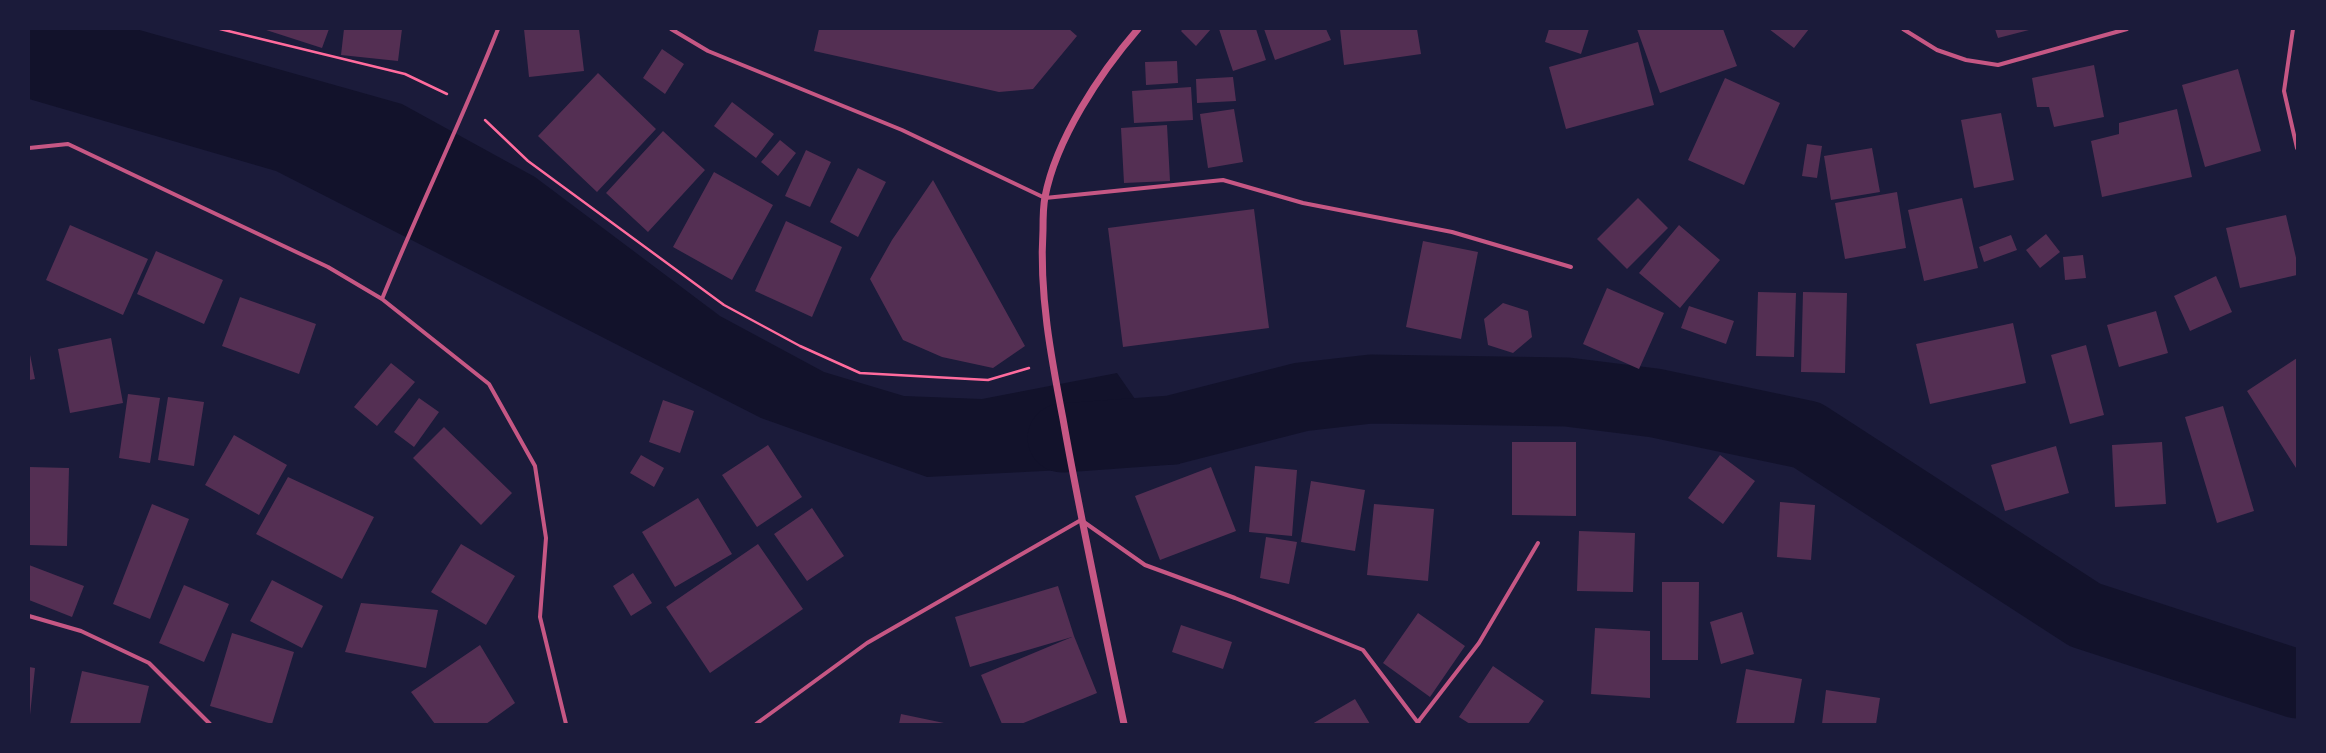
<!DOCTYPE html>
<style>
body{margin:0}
#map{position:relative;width:2326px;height:753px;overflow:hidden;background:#1b1b3a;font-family:Karla,sans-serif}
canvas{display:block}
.frame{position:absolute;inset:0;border:30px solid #1b1b3a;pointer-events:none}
</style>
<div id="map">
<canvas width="2326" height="753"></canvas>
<div class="frame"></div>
</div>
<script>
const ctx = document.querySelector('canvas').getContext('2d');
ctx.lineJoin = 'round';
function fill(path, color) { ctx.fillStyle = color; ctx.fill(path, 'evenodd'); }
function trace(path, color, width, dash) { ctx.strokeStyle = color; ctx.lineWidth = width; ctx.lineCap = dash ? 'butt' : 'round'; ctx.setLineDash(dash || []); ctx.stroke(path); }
fill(new Path2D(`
 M29,29H136L402,104L535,177L720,316L824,372L904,396L982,399L1117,373L1180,464L927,477L761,418L276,171L29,99Z`), '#12122b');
trace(new Path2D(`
 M1062,438L1172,430L1301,397L1371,389L1567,392L1655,403L1807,435L2085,615L2297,684`), '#12122b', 69);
fill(new Path2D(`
 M263,29H329L322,48Z
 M344,29H402L398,61L341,55Z
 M524,29H579L584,71L529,77Z
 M819,29H1069L1077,36L1033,89L999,92L814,51Z
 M1183,29H1211L1196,46L1181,31Z
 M1219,29H1256L1266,60L1233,71Z
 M1264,29H1326L1331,40L1275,60Z
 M1340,29H1417L1421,54L1344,65Z
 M1549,29H1589L1581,54L1545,42Z
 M1637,29H1723L1737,66L1660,93Z
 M1769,29H1809L1794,48Z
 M1995,29H2029V30L1998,38Z
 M1638,42L1654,105L1566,129L1549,67Z
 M662,49L684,64L665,94L643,78Z
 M1177,61L1178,83L1146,85L1145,62Z
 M2094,65L2104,117L2054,127L2049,107H2037L2032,78Z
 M2238,69L2261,151L2205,167L2182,85Z
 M598,73L656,129L597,192L538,136Z
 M1233,77L1236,101L1197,103L1196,79Z
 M1725,78L1780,103L1744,185L1688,160Z
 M1191,87L1193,120L1134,123L1132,91Z
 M732,102L774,134L756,158L714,126Z
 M1234,109L1243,162L1208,168L1200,114Z
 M2177,109L2192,177L2102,197L2091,141L2119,134V123Z
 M2001,113L2014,180L1974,188L1961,120Z
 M1167,125L1170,181L1124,183L1121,128Z
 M663,131L705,170L648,232L606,193Z
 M780,140L796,153L778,176L761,162Z
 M1807,144L1822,146L1817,178L1802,176Z
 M1872,148L1880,192L1831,200L1824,156Z
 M806,150L831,162L810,207L785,196Z
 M858,168L886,182L858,237L830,222Z
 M714,172L773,205L732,280L673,247Z
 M933,180L1025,346L993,368L942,357L903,340L870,279L892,240Z
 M1897,192L1906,248L1845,259L1835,203Z
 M1638,198L1668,228L1627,269L1597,239Z
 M1962,198L1978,268L1924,281L1908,210Z
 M1254,209L1269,328L1123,347L1108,228Z
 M2286,215L2297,262V275L2240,288L2226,228Z
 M786,221L842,247L812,317L755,291Z
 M70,225L148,259L123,315L46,280Z
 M1679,225L1720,260L1680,308L1639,273Z
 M2046,234L2060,252L2040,268L2026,250Z
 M2011,235L2017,250L1984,262L1979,247Z
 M1423,241L1478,252L1461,339L1406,327Z
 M156,251L223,280L204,324L137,294Z
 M2083,255L2086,278L2065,280L2063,257Z
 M2216,276L2232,312L2190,331L2174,296Z
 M1607,288L1664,313L1639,369L1583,344Z
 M1758,292L1796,293L1794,357L1756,356Z
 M1803,292L1847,293L1845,373L1801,372Z
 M240,297L316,324L299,374L222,346Z
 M1503,303L1528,311L1532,337L1513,353L1488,345L1484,319Z
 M1689,306L1734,321L1726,344L1681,328Z
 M2156,311L2168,353L2119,367L2107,325Z
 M2013,323L2026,383L1930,404L1916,344Z
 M111,338L123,403L70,413L58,349Z
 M2086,345L2104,415L2070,424L2051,355Z
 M29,350L35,379L29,380Z
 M2297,358V467L2296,468L2247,391Z
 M391,363L415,382L377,426L354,407Z
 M128,394L160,398L150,463L119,458Z
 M168,397L204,402L194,466L158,460Z
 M419,398L439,412L414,447L394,432Z
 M663,400L694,411L680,453L649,442Z
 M2223,406L2254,511L2217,523L2185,417Z
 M444,427L512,493L481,525L413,458Z
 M234,435L287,465L259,515L205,485Z
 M1512,442H1576V516L1512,515Z
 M2162,442L2166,504L2115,507L2112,445Z
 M768,445L802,497L757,527L722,475Z
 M2056,446L2069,493L2005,511L1991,465Z
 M641,455L664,468L654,487L630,473Z
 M1720,455L1755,481L1723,524L1688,498Z
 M1255,466L1297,470L1292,536L1249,532Z
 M29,467L69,468L67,546L29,545Z
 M1211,467L1236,531L1160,560L1135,496Z
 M288,477L374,517L342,579L256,534Z
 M1311,481L1365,490L1355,551L1301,542Z
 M698,498L732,554L675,587L642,532Z
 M1780,502L1815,505L1811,560L1777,557Z
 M152,504L189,519L150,619L113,604Z
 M1374,504L1434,509L1428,581L1367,575Z
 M812,508L844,556L807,581L774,534Z
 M1579,531L1635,533L1633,592L1577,591Z
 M1266,537L1297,542L1289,584L1260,578Z
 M461,544L515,576L486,625L431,592Z
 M758,544L803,609L710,673L666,607Z
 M29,565L84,586L72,617L29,600Z
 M633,573L652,603L631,616L613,586Z
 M272,580L323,606L302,648L250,621Z
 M1662,582H1699L1698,660H1662Z
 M184,585L229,604L204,662L159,643Z
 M1058,586L1074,636L1097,693L1021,724H1002L981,675L1072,637L970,667L955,617Z
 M361,603L438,610L426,668L345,652Z
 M1742,612L1754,654L1721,664L1710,622Z
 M1418,613L1465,646L1430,697L1383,663Z
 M1181,625L1232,642L1223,669L1172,652Z
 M1595,628L1650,631V698L1591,694Z
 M232,633L294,652L272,724L210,706Z
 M480,645L515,703L486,724H435L411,692Z
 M1493,666L1544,701L1528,724H1470L1459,717Z
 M29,667L35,668L30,715H29Z
 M1746,669L1802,679L1794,724H1736Z
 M82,671L149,686L140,724H70Z
 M1826,690L1880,698L1876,724H1822Z
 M1355,699L1370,724H1312Z
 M901,714L944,723V724H899Z`), '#542f53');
trace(new Path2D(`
 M220,29L405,74L447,94
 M485,120L528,161L724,305L800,346L860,373L988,380L1029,368`), '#ff6b9d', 2.5);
trace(new Path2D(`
 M671,29L708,51L902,130L1045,198L1223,180L1303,203L1452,232L1571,267
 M1903,29L1937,50L1966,60L1998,65L2127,29
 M2293,29L2284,91L2297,148
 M29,148L68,144L328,267L382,299L489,384L535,466L546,538L540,617L566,724
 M382,299C419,208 462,120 498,29
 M29,616L81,631L149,663L210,724
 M1418,722L1479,643L1538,543
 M756,724L867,643L1081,520L1145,565L1235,598L1363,650L1419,724`), '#c65784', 4);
trace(new Path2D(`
 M1124,724C1103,622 1081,521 1063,419C1051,357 1039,293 1043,230C1043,219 1043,207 1045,197C1056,139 1100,73 1138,29`), '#c65784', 7);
</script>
